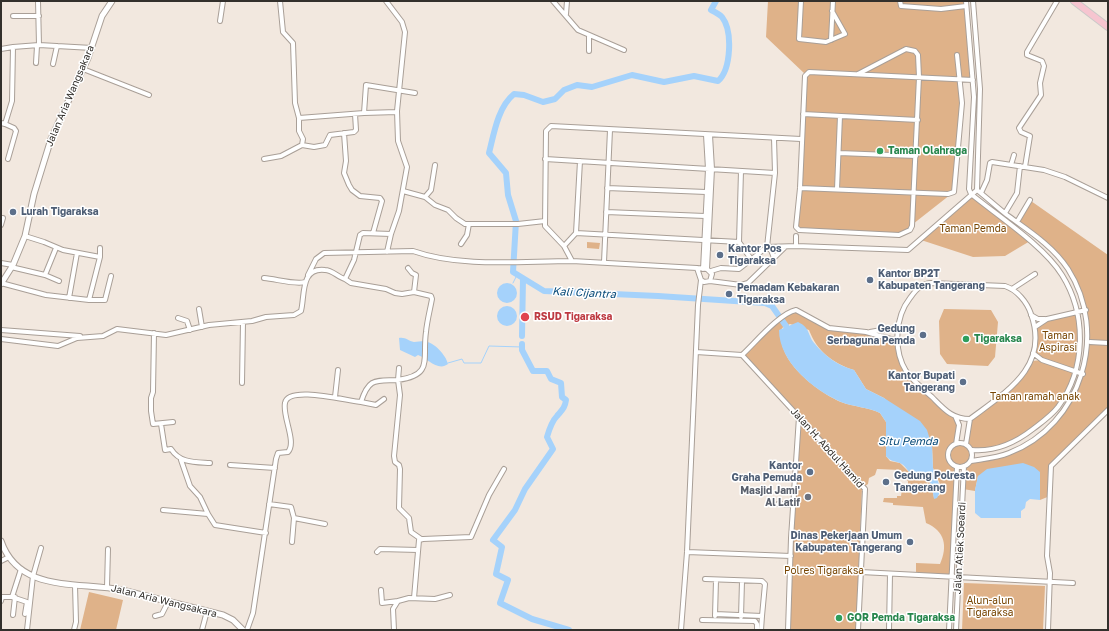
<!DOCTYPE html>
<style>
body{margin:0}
#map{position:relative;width:1109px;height:631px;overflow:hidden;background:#f2e8df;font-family:"Golos Text",sans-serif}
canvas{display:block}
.frame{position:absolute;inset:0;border:2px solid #33302c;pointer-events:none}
</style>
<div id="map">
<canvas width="1109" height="631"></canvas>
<div class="frame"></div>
</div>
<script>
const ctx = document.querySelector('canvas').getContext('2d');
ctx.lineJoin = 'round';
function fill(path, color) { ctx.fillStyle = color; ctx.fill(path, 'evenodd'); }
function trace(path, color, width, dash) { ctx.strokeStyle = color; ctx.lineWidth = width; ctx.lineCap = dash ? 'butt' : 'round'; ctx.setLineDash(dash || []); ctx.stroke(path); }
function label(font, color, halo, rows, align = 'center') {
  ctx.font = font + ' "Golos Text",sans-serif'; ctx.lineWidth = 3; ctx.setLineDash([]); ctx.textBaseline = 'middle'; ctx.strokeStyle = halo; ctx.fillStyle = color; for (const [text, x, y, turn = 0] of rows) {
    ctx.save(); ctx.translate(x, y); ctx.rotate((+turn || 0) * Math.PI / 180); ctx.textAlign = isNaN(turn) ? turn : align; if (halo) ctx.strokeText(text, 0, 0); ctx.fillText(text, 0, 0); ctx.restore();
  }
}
fill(new Path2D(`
 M768,1H966L973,80L961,79V92L955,191L899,235L801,231L796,227L805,74L766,37Z
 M971,194L1030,241L1005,256L973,257L921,240Z
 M1031,201L1108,255V410L1051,466L1050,496L1040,500V472L978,476L975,491L963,489L964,466L957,467L952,576L916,575V563L940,564C948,546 945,531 926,523L923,507L893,505V503L883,502L884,498H897V496H901L902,489L908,487V481L902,475L901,470L877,469L875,475L869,478L868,484L862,488L856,630H788L799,417L742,355L789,312L796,310L829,328L853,330L898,341L902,362L914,382L956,418L959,425L956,444H965L970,419L1015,385L1032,361L1042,360L1033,353L1035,327L1040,322L1078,312L1080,330L1075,372L1059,406L1046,420L1005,446L972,450L971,461L1009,453L1045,431L1062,415L1074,398L1083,374L1090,342L1086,310L1068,269L1047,244L1018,223ZM790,324L809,330C817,351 832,363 854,370L866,389L884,398L932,446L933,468L940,484V495L934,498L931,483L908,471L900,463L890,461L886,456V422L880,413C868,407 854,407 841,402C816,391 774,359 782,328Z
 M587,242L600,243L599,249L587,248Z
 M944,309L991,310L998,322L995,357L988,366L947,364L940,354L939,321Z
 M964,583L1045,586L1043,630H962Z
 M89,592L123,600L116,630H80Z`), '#dfb289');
fill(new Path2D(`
 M497 293a10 10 0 1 1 20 0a10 10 0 1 1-20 0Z
 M497 316a10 10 0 1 1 20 0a10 10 0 1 1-20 0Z
 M798,322C811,328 807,335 815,344C826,357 837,365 854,370L866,389L884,398L920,421L927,430L932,446L933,468L941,490L937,498L934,499C931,472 927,485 911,474C907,470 905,465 900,463C894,461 890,461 886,456V422L880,413C868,407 854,407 841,402C814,390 779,362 779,330Z
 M399,338C406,337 408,341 414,342C417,342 421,341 424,341C434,342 446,355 448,364C438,372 427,358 418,355L415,357L400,350Z
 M1023,463L1034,467L1040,472V500L1030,499L1026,502L1025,508L1021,511V518H981L975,513V490L978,476L987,469Z`), '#a5d2fb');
trace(new Path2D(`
 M513,283L517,275
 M448,363L462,359L464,363H481L489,346L522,347`), '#a5d2fb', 1);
trace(new Path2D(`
 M716,1L711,10C715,12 720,15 722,17C733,31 731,70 718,81L694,76L664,82L632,75L592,87L577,85L564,90L555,99L543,102L524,95L514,94C498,107 494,133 489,153L506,173L508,195L516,221L513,272L544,291L658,296L765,303L772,306L786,326
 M522,336L523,279
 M522,344V350L533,371H547L551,379L561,383L562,397L566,400C565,408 562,410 557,416C552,421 549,430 547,437L553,449L525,489L515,510L493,540L502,547L496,574L508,580L500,603L532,619L569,630`), '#a5d2fb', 6);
const minor = new Path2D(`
 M38,1L39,45
 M280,1L283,32L293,43L295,103L299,118V131L303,139L302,145
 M553,1L578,30L624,50
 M801,1L799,39L826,42L845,34L832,11
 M900,1L901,6L941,9L966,6
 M966,1L974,97L969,189L971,194C998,216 1044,246 1062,275C1087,315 1086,369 1058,407C1051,416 1042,422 1033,429C1015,443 994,452 972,450
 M973,1L980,89L977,190
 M566,14L567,1
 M13,16H39
 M220,21L223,1
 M831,40L833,1
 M1,49L13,47
 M589,51V36
 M36,63L37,46
 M53,64L57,46
 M83,69L149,95
 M858,74L906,49L915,51L918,55L919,77L912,226L910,230L899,235L799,230L796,227L800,188L805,76L809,72C864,75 919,77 973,80
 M364,113L397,112
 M803,114L918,120
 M299,118L364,113L366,85L415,93
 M1,123L5,124L12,101L13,47L39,45L92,48
 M5,124L14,128L16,131L8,159
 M344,133L346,161L344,173L349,185L352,190L360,196L380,198L382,201L373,233
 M839,153L916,156
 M264,159L281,156L302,145L314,147L325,145L330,135L354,132L356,130L355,114
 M545,159L775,173
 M1011,165L1014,155
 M1025,167L1030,136L1021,132L1019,128L1041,95L1040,83L1044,66L1042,61L1027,55V52L1057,1
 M607,188L706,192
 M800,188L948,194L954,192L962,103L957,55
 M837,189L840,116
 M403,191L425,197L435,205L448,210L456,218L465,224H518L545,221
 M981,193L987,180L990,163L992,162L1044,170L1065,177L1108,198
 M425,197L431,190L435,165
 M606,212L705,216
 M1005,213L1017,193L1020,166
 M1,218H3L1,225
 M1017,222L1030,200
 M576,233L739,242L741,171
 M25,236L44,242L63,250L100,257
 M739,242L751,259
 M461,244L467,235L469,224
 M564,246L576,233L580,161
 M796,246V236
 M767,247L775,173L774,138
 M56,248L45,275L59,281
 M766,248L771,250L774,258
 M387,252L391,234
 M604,262L610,130
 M1,263L13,265
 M11,267L45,275
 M408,268L412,273L416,275L414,292
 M697,268L701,280L704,282L710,281L712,274L707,269L697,268L572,261L564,246L545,226L546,131L551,126L801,139
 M703,269L708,169L706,135
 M707,269L712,169L710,135
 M711,271L721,268L739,269L767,247L796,246L908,250L977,190
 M308,275L316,259L324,253L413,251C461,268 522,261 572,261
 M264,278C276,279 296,285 305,282
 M345,279L351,283L386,289L395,293L402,294L414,292L431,296L432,299C430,310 427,321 426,332C422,359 434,375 398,380L400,395L394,456L395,462L399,465L400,469L399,508L409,518L411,532L421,539
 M710,281L741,285L748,283L785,247
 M1,283L46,295L89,300L100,257V248
 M931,283L1005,286C1017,290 1027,302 1031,314C1050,367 1006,392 970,419C952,419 944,409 932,397C923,389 913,381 906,371C893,350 895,317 910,298C916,290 920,284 931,283Z
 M1012,289L1035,274
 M69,298L77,253
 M89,300H105L111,276
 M199,309L202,327
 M1031,315L1038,319H1045
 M178,318L187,321L190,330
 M1035,327L1047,319L1086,310
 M1,330L80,336
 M870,332L898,327
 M154,333L153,392L151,398V411L153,424L173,422
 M1,339L58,346L77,338L103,336L117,329L166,335L209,325L252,321L266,317L294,315L301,311C305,296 300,267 325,270C332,270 338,277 345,279L354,260L360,235L363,233L391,234L399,211L407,167L398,141L397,111L405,32L402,22L386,1
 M1090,342L1108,343
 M696,352L742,355C755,343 780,313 796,310L829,328L866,332L898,341
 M1033,353L1042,360L1083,374
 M742,355L865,489L858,630
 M242,383L243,322
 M335,397L338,370
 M361,402L376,405L384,399
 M956,418L959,425L956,444
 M161,424L165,450L171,449C180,463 194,462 210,463
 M948 455a12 12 0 1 1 24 0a12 12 0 1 1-24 0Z
 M966,444L970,419
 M181,460L190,486L200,497L208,514
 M971,461C983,459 997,458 1009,453C1082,425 1109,333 1068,269C1053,246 1029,231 1007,215C997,207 987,198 977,190
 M230,465L275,468
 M269,504L291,507L294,518L292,542
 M778,504L794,505
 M163,510L208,514L215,525L266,533
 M294,518L325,524
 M377,552L380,549L418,550
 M687,552L791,556
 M1,561L9,557
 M861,572L1073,583
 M705,579L762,581L765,584L762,616L715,614
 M107,587L108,549
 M381,590L382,603L398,601
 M12,597L27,602L25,614
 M414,598L419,540L423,539L471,537L489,495L504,469
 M1,601L2,597H12L21,569
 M13,615L15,597
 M155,616L162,614L168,602
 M715,616L716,580
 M741,617L742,581
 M702,620L755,621L757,624V630
 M27,630L33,576L41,548
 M74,630L76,622L75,585
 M202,630L207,611
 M247,630L253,613L276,459L278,453L288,452C297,442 282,416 285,403C288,385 347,401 361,402C369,377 376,381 398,380L399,368
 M394,630L393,609L398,601L409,598L435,599L450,595
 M681,630L687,552L698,305L701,280
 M761,630L762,616
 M788,630L791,538L799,417
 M889,630L890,574
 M949,630L957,467
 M956,630L964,466
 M1048,630L1050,573L1047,556L1051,466L1108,410`);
const tertiary = new Path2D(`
 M1,284L13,265L25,236L34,194L51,139L88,58L102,16L112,1
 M1,541C19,594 80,581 122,590L223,615L233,620L243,630`);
const primary = new Path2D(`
 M1074,1L1108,27`);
trace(minor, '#a99f97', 6);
trace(tertiary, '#a99f97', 7);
trace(primary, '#cac9c8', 8);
trace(minor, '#fff', 4);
trace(tertiary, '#fff', 5);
trace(primary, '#f6c5d0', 6);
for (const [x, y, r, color] of [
 [880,151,4,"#2e9e5b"],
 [13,212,4,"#5c6f8a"],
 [720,255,4,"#5c6f8a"],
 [870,280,4,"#5c6f8a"],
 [729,294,4,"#5c6f8a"],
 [525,317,5,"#e0444e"],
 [923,335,4,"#5c6f8a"],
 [966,339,4,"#2e9e5b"],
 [963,382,4,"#5c6f8a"],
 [810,472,4,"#5c6f8a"],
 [886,482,4,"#5c6f8a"],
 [808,497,4,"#6b7280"],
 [910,542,4,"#5c6f8a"],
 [839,618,4,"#2e9e5b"]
]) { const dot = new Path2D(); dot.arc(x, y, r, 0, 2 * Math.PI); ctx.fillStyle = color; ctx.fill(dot); trace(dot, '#fff', 1.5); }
label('10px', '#33302c', '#fff', [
 ["Jalan Aria Wangsakara",70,96,-67],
 ["Jalan H. Abdul Hamid",827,448,48],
 ["Jalan Atiek Soeardi",960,548,-87],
 ["Jalan Aria Wangsakara",164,601,14]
]);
label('bold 10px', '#27864d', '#fff', [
 ["Taman Olahraga",888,151],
 ["Tigaraksa",974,339],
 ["GOR Pemda Tigaraksa",847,618]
], 'left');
label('bold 10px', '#4e5e75', '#fff', [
 ["Lurah Tigaraksa",21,212],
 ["Kantor Pos",728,249],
 ["Tigaraksa",728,261],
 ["Kantor BP2T",878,274],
 ["Kabupaten Tangerang",878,286],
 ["Pemadam Kebakaran",737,288],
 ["Tigaraksa",737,300],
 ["Gedung",915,329,"right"],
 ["Serbaguna Pemda",915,341,"right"],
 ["Kantor Bupati",955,376,"right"],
 ["Tangerang",955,388,"right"],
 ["Kantor",802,466,"right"],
 ["Graha Pemuda",802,478,"right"],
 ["Gedung Polresta",894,476],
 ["Tangerang",894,488],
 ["Dinas Pekerjaan Umum",902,536,"right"],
 ["Kabupaten Tangerang",902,548,"right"]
], 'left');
label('10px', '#784603', '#fff', [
 ["Taman Pemda",973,229],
 ["Taman",1058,336],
 ["Aspirasi",1058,348],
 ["Taman ramah anak",1035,397],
 ["Polres Tigaraksa",824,571],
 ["Alun-alun",990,601],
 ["Tigaraksa",990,613]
]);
label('bold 10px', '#be3a42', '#fff', [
 ["RSUD Tigaraksa",534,317]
], 'left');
label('bold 10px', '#5b616d', '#fff', [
 ["Masjid Jami'",800,491],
 ["Al Latif",800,503]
], 'right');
label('italic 11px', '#094b79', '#fff', [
 ["Kali Cijantra",584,293,3],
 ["Situ Pemda",908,442]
]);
</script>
